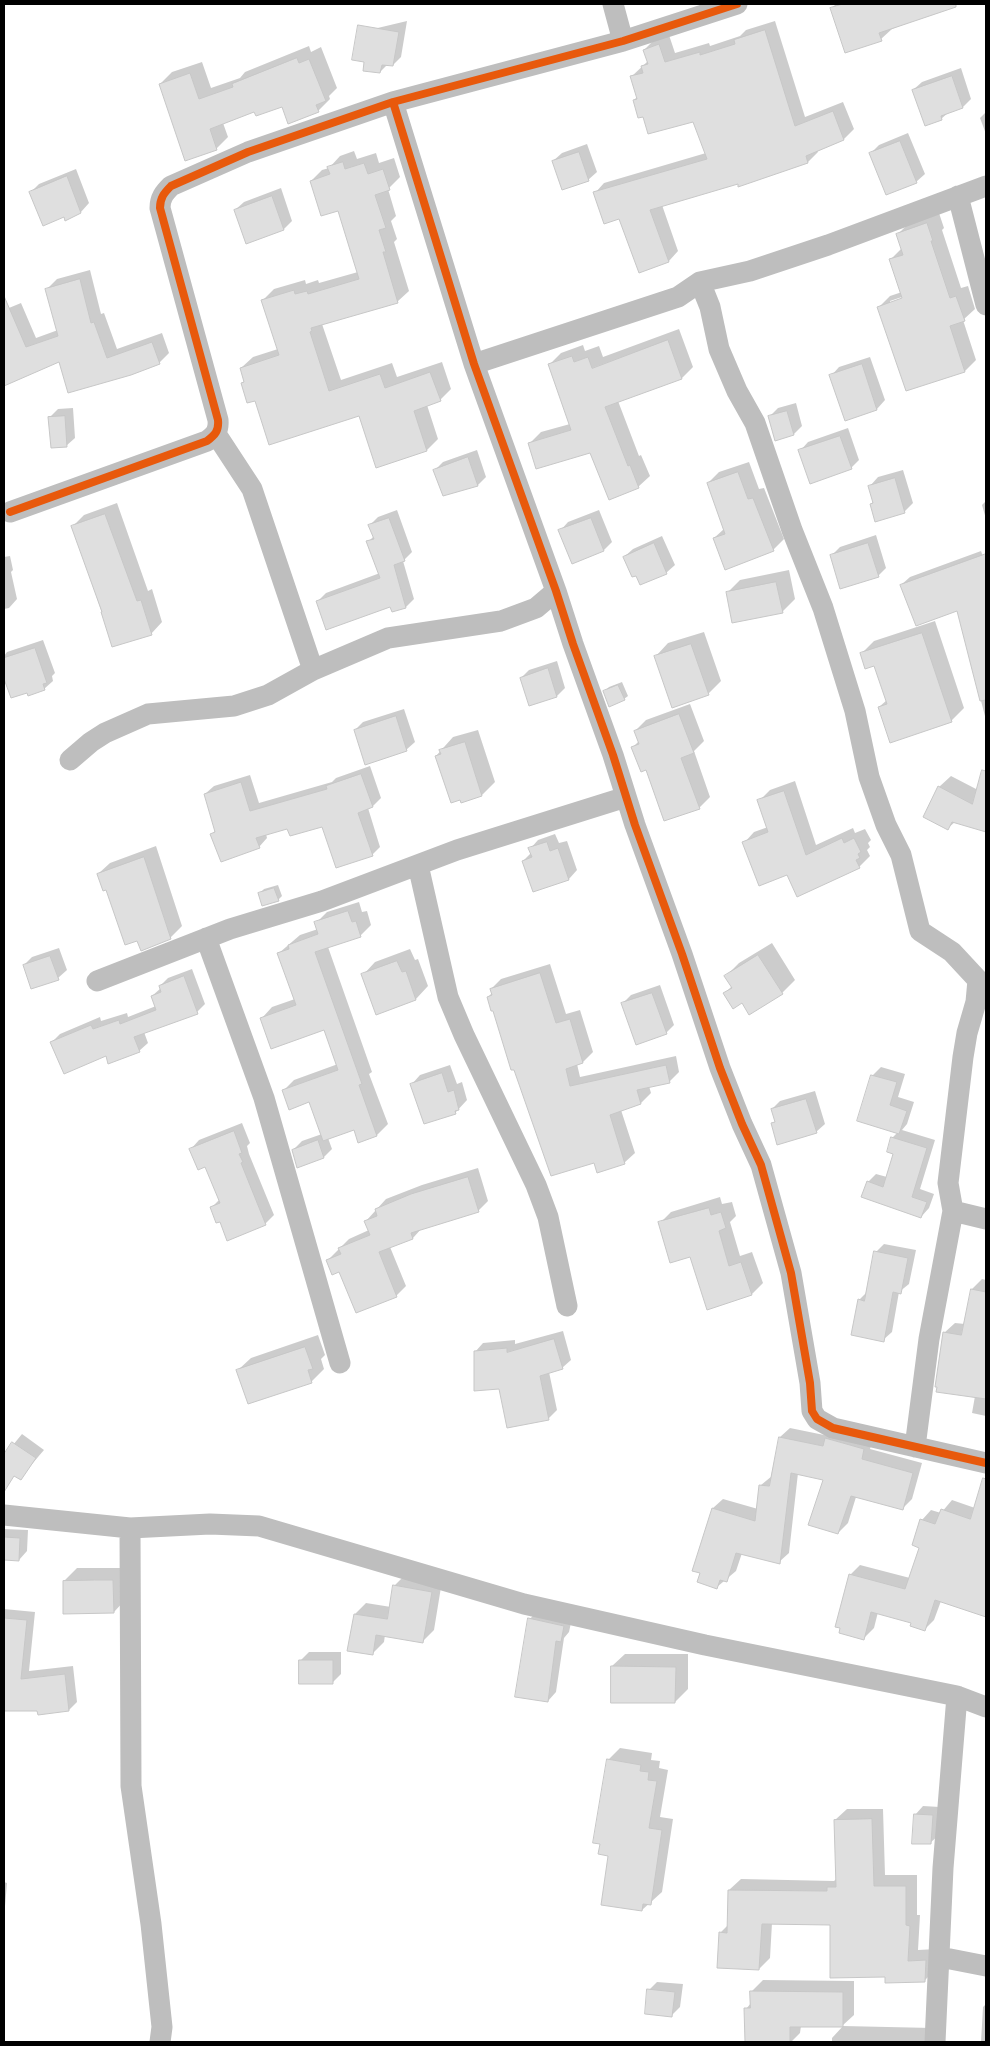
<!DOCTYPE html>
<style>
body{margin:0}
#map{position:relative;width:990px;height:2046px;overflow:hidden;background:#fff;font-family:Rubik,sans-serif}
canvas{display:block}
.frame{position:absolute;inset:0;border:5px solid #000;pointer-events:none}
</style>
<div id="map">
<canvas width="990" height="2046"></canvas>
<div class="frame"></div>
</div>
<script>
const ctx = document.querySelector('canvas').getContext('2d');
ctx.lineJoin = 'round';
function fill(path, color) { ctx.fillStyle = color; ctx.fill(path, 'evenodd'); }
function trace(path, color, width, dash) { ctx.strokeStyle = color; ctx.lineWidth = width; ctx.lineCap = dash ? 'butt' : 'round'; ctx.setLineDash(dash || []); ctx.stroke(path); }
fill(new Path2D(`
 M836,4H942L932,13L892,29L881,39L831,9Z
 M407,21L401,57L393,65L388,64L380,72L366,61L365,31Z
 M775,21L805,117L843,102L854,129L844,139L817,150L818,152L808,162L739,185L738,183L662,205L678,251L669,261L640,271L620,218L595,193L604,183L706,153L694,120L644,116L634,100L637,97L631,77L648,61L644,50L654,40L669,35L675,53L709,43L710,46L740,36L746,30Z
 M309,46L311,52L321,47L337,88L329,96L330,99L318,111L282,105L255,111L223,123L228,137L216,149L160,84L172,72L202,62L211,88L240,78L245,72Z
 M961,68L971,99L963,107L949,112L941,119L913,90L922,82Z
 M986,112V134L980,118Z
 M908,133L925,174L916,182L871,153L879,145Z
 M587,144L597,172L588,180L553,161L562,153Z
 M354,151L357,159L376,153L379,163L394,158L400,177L388,189L396,216L391,221L397,239L394,242L409,291L397,302L322,324L341,380L392,363L397,377L442,362L451,389L440,400L427,405L438,439L427,450L360,414L256,399L242,384L245,380L241,368L253,357L278,349L263,300L274,289L305,280L306,284L318,280L319,283L358,272L339,209L311,181L322,170L329,168L340,156Z
 M76,169L89,203L81,212L66,219L64,216L31,192L39,184Z
 M281,188L292,221L284,229L235,210L244,202Z
 M939,213L944,228L942,230L961,288L968,286L975,309L963,320L976,360L965,371L879,307L890,296L902,292L891,259L902,248L898,234L909,223ZM908,295L909,297L890,304V301Z
 M90,270L101,314L104,313L117,349L162,333L169,353L159,363L60,360L4,384V310L21,303L36,338L58,330L47,289L57,279Z
 M679,329L693,367L682,378L618,401L639,456L641,455L650,476L638,487L591,452L529,444L541,432L570,424L550,364L561,353L583,345L585,351L599,346L603,357Z
 M870,357L885,400L877,409L845,419L831,376L839,367Z
 M796,403L802,426L794,434L776,439L769,417L778,408Z
 M73,408L75,438L66,446L50,417L58,409Z
 M848,428L859,460L851,468L800,451L808,442Z
 M477,450L486,477L478,485L444,495L435,470L443,462Z
 M749,462L759,489L764,488L784,539L773,550L714,538L724,529L708,483L719,472Z
 M903,470L913,503L904,512L871,504L874,501L870,486L878,477Z
 M986,501V519L982,505Z
 M117,503L148,591L152,589L162,622L151,634L102,613L73,526L84,515Z
 M397,510L412,552L403,561L414,599L406,607L318,601L326,593L380,573L368,542L374,536L370,525L378,517Z
 M599,510L612,542L604,550L560,531L568,522Z
 M876,535L886,568L878,576L831,556L840,547Z
 M662,536L675,565L666,573L624,557L633,549Z
 M981,551L986,565V720L957,609L901,585L910,577Z
 M10,556L13,570L11,572L17,599L9,608L4,609V557Z
 M789,570L795,599L782,612L727,593L740,580Z
 M935,621L964,708L951,721L879,707L887,700L875,665L861,654L874,641Z
 M704,632L721,681L708,694L656,656L668,643Z
 M43,640L55,673L52,676L53,681L44,689L28,691L11,697L4,675V656L7,652Z
 M557,661L565,688L557,696L530,705L521,678L529,670Z
 M622,682L628,696L624,699L605,691L609,687Z
 M690,704L704,741L694,751L710,797L699,808L646,769L633,747L639,741L635,731L646,720Z
 M404,709L415,742L406,750L355,730L363,722Z
 M478,730L495,782L482,795L462,801L436,756L453,737Z
 M370,766L381,798L373,806L368,808L380,847L372,855L323,825L288,827L266,834L267,838L259,847L212,834L216,830L205,794L214,786L250,775L259,803L332,782L336,778Z
 M986,767V831L955,822L948,828L939,787L951,776L978,790Z
 M795,781L816,845L853,828L855,833L865,829L871,840L868,843L870,847L867,850L870,856L859,867L788,873L744,843L754,832L768,827L759,801L770,790Z
 M555,834L559,843L567,841L577,870L569,879L534,891L523,861L531,853L530,849L538,840Z
 M156,846L182,926L170,938L138,939L98,874L110,863Z
 M278,885L282,896L278,900L260,893L264,889Z
 M359,902L362,912L367,911L371,925L360,936L328,947L372,1072L369,1074L388,1124L377,1135L359,1141L355,1128L328,1138L332,1149L324,1157L293,1150L302,1141L322,1134L310,1101L283,1091L294,1080L338,1064L325,1028L262,1018L272,1007L295,999L279,953L300,935L318,929L316,923L327,912Z
 M772,943L795,980L782,993L742,1002L725,993L732,986L726,976L739,963Z
 M59,948L67,970L58,978L24,965L32,957Z
 M410,949L415,960L418,959L428,986L416,999L377,1013L363,975L375,962Z
 M550,964L566,1014L580,1010L593,1052L583,1062L577,1064L580,1077L676,1056L679,1072L669,1082L649,1086L651,1093L641,1103L621,1110L635,1153L624,1163L595,1161L494,1009L488,997L492,993L491,989L501,979Z
 M192,969L205,1004L197,1012L144,1032L148,1043L139,1051L106,1055L52,1042L60,1034L100,1017L101,1021L127,1013L128,1017L156,1006L152,996L161,988L160,986L168,978Z
 M660,985L674,1025L666,1033L622,1004L631,995Z
 M450,1065L457,1084L462,1082L467,1100L455,1113L412,1084L420,1075Z
 M881,1067L905,1074L898,1097L914,1102L907,1124L902,1130L935,1140L920,1189L934,1194L929,1208L921,1217L868,1182L876,1174L887,1177L895,1153L892,1138L898,1132L859,1120L873,1075Z
 M815,1091L825,1124L816,1132L772,1124L776,1121L772,1109L780,1101Z
 M242,1123L250,1143L247,1146L249,1154L274,1215L266,1223L228,1239L220,1220L211,1208L220,1199L206,1166L191,1149L199,1140Z
 M478,1168L488,1201L478,1211L422,1228L413,1238L390,1247L406,1286L396,1296L340,1270L328,1260L349,1239L369,1230L366,1221L386,1199L422,1185Z
 M720,1197L722,1204L732,1202L736,1216L730,1222L740,1256L752,1252L763,1283L752,1294L690,1256L660,1223L671,1212Z
 M884,1244L916,1250L909,1284L899,1292L892,1332L883,1340L859,1300L867,1292L876,1252Z
 M982,1279L986,1280V1416L972,1413L975,1396L944,1333L955,1323L965,1324L972,1289Z
 M563,1331L571,1360L562,1368L549,1372L557,1410L549,1418L508,1427L500,1387L475,1352L483,1343L515,1340V1344Z
 M318,1335L325,1355L321,1359L324,1369L311,1382L238,1370L251,1358Z
 M790,1428L829,1436L873,1439L870,1449L922,1463L912,1499L902,1509L856,1497L848,1523L838,1533L824,1479L798,1473L789,1553L779,1562L742,1553L736,1571L717,1587L702,1572L694,1570L713,1508L723,1499L758,1509L761,1485L772,1476L780,1437Z
 M22,1434L44,1450L20,1478L4,1468V1456Z
 M986,1486V1615L941,1601L934,1620L924,1630L913,1623L878,1612L874,1628L864,1638L850,1575L860,1565L910,1578L921,1547L922,1520L931,1510L941,1513L952,1500L975,1508L980,1492Z
 M4,1529L28,1530L27,1551L19,1560L4,1559Z
 M77,1568H126V1599L114,1612L64,1581Z
 M406,1574L442,1581L434,1630L422,1642L385,1635L384,1642L372,1654L355,1614L366,1603L391,1607L394,1586Z
 M4,1609L35,1612L29,1671L73,1666L77,1702L69,1710L4,1709Z
 M538,1610L572,1618L569,1632L564,1638L556,1692L548,1701L530,1619Z
 M309,1652H341V1674L332,1683L301,1660Z
 M625,1654H688V1689L675,1702L612,1666Z
 M620,1748L652,1753L651,1760L660,1761L659,1768L668,1770L660,1817L673,1819L662,1892L642,1910L609,1855L608,1760Z
 M923,1806L940,1807L939,1835L930,1843L915,1815Z
 M847,1809H883L885,1875H917V1915H920L918,1950L937,1949L936,1969L925,1980L886,1976L831,1924L772,1923L770,1958L759,1969L720,1933L729,1924V1890L741,1879L834,1881L837,1878L835,1820Z
 M4,1882L7,1883L4,1918Z
 M763,1980L854,1981V2015L842,2026H801L800,2033L791,2042H746V2009L751,2003V1992Z
 M657,1982L683,1984L680,2007L672,2015L649,1990Z
 M986,2004V2042H981L983,2007Z
 M843,2026L933,2028L932,2042H832V2038Z`), '#0003');
const building = new Path2D(`
 M843,4H956V7L879,33L882,41L845,53L830,8Z
 M358,25L399,32L393,66L382,65L380,73L363,71L364,62L352,60Z
 M765,30L795,126L833,111L844,140L806,156L808,163L738,187V184L650,210L669,262L639,273L619,219L604,224L593,192L707,159L693,122L648,134L643,117L638,118L633,100L637,99L630,76L643,73L641,66L648,64L643,50L659,44L665,62L700,52V55L735,44L734,40Z
 M297,58L299,63L309,59L326,101L316,105L319,112L288,124L282,107L256,116L254,112L210,129L217,150L185,161L159,84L190,73L199,99L233,87L232,84Z
 M952,76L963,108L941,116L942,120L925,126L912,90Z
 M900,141L917,183L886,195L869,153Z
 M579,152L589,181L562,190L552,161Z
 M343,162L345,169L364,163L368,174L383,169L390,190L375,195L386,228L379,230L386,252H383L398,303L311,328L312,331L310,332L329,391L380,374L385,388L430,372L441,401L414,411L427,451L376,468L359,416L269,445L255,401L247,403L241,383L244,382L240,368L279,355L261,300L294,290L295,294L307,291L308,294L359,279L338,211L321,216L310,181L330,174L327,167Z
 M67,176L81,213L65,221L64,217L43,226L29,192Z
 M272,196L284,230L246,244L234,210Z
 M927,223L933,241H931L950,298L956,296L965,321L950,326L965,372L906,391L877,307L902,298L889,259L903,255L896,234Z
 M80,279L91,323L94,322L107,358L152,342L160,364L131,375L68,393L59,362L4,386V296L26,347L58,336L45,289Z
 M668,340L682,379L605,407L628,466L630,465L639,488L609,500L590,453L536,469L528,443L571,430L548,364L572,356L574,362L588,357L592,368Z
 M862,364L877,410L845,421L829,375Z
 M787,411L794,435L775,441L768,416Z
 M65,416L67,447L51,448L48,417Z
 M840,436L852,469L810,484L798,450Z
 M468,457L478,486L443,496L433,470Z
 M738,472L748,499L753,498L774,551L725,570L713,538L725,534L707,483Z
 M895,478L905,513L875,522L870,504L873,503L868,486Z
 M105,514L137,601L141,600L152,635L112,647L101,612H102L71,526Z
 M389,518L405,561L394,565L406,608L392,612L390,607L326,630L316,601L380,578L366,541L374,539L368,525Z
 M591,518L604,551L572,564L558,530Z
 M654,543L667,574L640,585L636,576L632,577L623,557Z
 M868,543L879,577L840,589L830,555Z
 M986,554V700L980,701L957,611L916,626L900,585Z
 M776,582L783,613L732,623L726,592Z
 M922,633L952,722L890,743L878,707L887,704L874,666L865,669L860,653Z
 M691,644L709,695L672,708L654,656Z
 M35,648L47,683L43,684L45,690L28,696L27,693L11,698L4,679V658Z
 M548,668L557,697L529,706L520,678Z
 M618,685L625,700L609,707L603,691Z
 M679,714L694,753L681,758L700,809L664,821L646,770L641,772L631,747L639,744L634,731Z
 M396,716L407,751L365,765L354,730Z
 M465,742L482,796L461,803L460,800L451,803L435,756L441,754L439,750Z
 M982,770L986,771V832L952,822L948,830L923,817L938,786L972,804Z
 M361,774L373,807L358,813L373,856L336,868L322,827L290,836L287,829L256,838L260,848L221,862L210,834L215,832L204,794L241,782L250,811L327,789L326,786Z
 M784,791L806,855L842,838L844,843L854,838L861,852L858,854L860,858L856,860L860,868L797,897L787,875L759,886L742,842L768,832L757,800Z
 M547,842L550,851L558,848L569,880L533,892L522,861L532,857L528,848Z
 M144,857L171,939L141,951L137,941L125,945L106,890L103,891L97,874Z
 M274,888L279,901L262,906L258,893Z
 M348,911L352,922L356,921L361,937L315,952L362,1084L359,1085L377,1136L358,1143L354,1130L323,1141L309,1102L289,1110L282,1090L338,1070L324,1030L271,1049L260,1018L296,1005L277,953L289,949L288,945L318,934L314,922Z
 M758,955L783,994L749,1015L742,1003L733,1009L723,993L732,988L724,976Z
 M50,956L59,980L31,989L23,965Z
 M397,961L402,972L406,971L416,1000L376,1015L361,974Z
 M540,973L556,1023L570,1019L583,1063L566,1069L570,1086L666,1065L670,1083L637,1090L641,1104L610,1115L625,1164L597,1173L594,1163L551,1176L514,1070H511L493,1011H491L487,997L492,995L490,989Z
 M184,976L198,1014L134,1037L140,1052L108,1064L106,1056L64,1074L50,1042L91,1025L93,1029L119,1020L120,1024L156,1010L151,996L161,992L159,986Z
 M652,993L667,1034L636,1045L621,1003Z
 M442,1073L448,1092L454,1090L459,1110L455,1111L456,1114L424,1124L410,1084Z
 M871,1075L897,1082L890,1105L907,1111L899,1134L857,1121Z
 M806,1099L817,1133L777,1145L771,1123L775,1122L771,1109Z
 M234,1131L242,1153L239,1154L243,1162L241,1163L266,1225L227,1241L220,1222L216,1223L210,1207L220,1203L205,1167L198,1170L189,1149Z
 M891,1137L927,1148L912,1197L927,1202L921,1218L861,1197L867,1181L883,1187L893,1154L887,1152Z
 M318,1140L324,1158L297,1168L292,1150Z
 M468,1177L479,1212L411,1233L413,1239L379,1252L397,1297L356,1313L339,1272L332,1275L326,1260L341,1254L338,1248L370,1235L364,1221L377,1216L375,1209L411,1194Z
 M709,1208L711,1215L721,1212L726,1228L719,1231L729,1266L741,1262L752,1295L707,1310L690,1257L670,1263L658,1222Z
 M874,1251L908,1258L901,1294L893,1292L884,1342L851,1335L858,1299L864,1301Z
 M971,1289L986,1292V1399L936,1392L937,1387H935L943,1332L961,1335Z
 M554,1339L563,1369L540,1376L549,1420L507,1428L499,1389L474,1391V1351L507,1348V1352Z
 M305,1347L313,1369L308,1370L312,1383L248,1404L236,1370Z
 M779,1437L823,1446L825,1438L864,1449L862,1459L913,1473L903,1510L851,1496L838,1534L808,1525L823,1480L791,1473L780,1564L736,1553L727,1582L720,1580L717,1589L697,1582L700,1573L692,1571L712,1508L755,1521L759,1485L769,1486Z
 M12,1442L36,1458L21,1480L14,1476L4,1492V1454Z
 M983,1478L986,1479V1617L935,1600L925,1631L910,1626L911,1623L871,1612L864,1640L839,1633L840,1628L835,1627L849,1574L905,1589L919,1548L912,1545L920,1519L935,1524L941,1509L970,1519Z
 M4,1537L20,1538L19,1561L4,1560Z
 M95,1580H113L114,1613L63,1614V1581Z
 M393,1585L432,1592L423,1643L376,1635L373,1655L347,1651L354,1614L387,1619Z
 M4,1618L27,1620L21,1679L65,1674L69,1711L38,1715L37,1711H4Z
 M528,1618L564,1626L561,1642L556,1641L548,1702L515,1697Z
 M299,1660H333V1684H299Z
 M611,1666L676,1667L675,1703H611Z
 M607,1759L641,1765L640,1771L649,1772L648,1780L657,1781L649,1828L662,1830L651,1905L643,1904L642,1911L601,1905L608,1856L598,1854L600,1844L593,1843Z
 M914,1814L933,1815L931,1844H912Z
 M872,1819L874,1886H906V1925L910,1926L908,1961L926,1960L925,1982L885,1983V1977L830,1978V1925L762,1924L759,1970L717,1968L719,1932L727,1933L728,1890L827,1891V1887H836L834,1820Z
 M647,1989L675,1992L672,2017L645,2014Z
 M750,1991L843,1992V2027H790V2042H745L744,2008H750Z`);
fill(building, '#dfdfdf');
trace(building, '#c7c7c7', 1);
trace(new Path2D(`
 M613,4L623,41
 M393,102L474,364L556,591L573,644L613,755L635,825L682,954L720,1068L742,1124L761,1165L791,1273L810,1383L812,1411L817,1419L833,1428L986,1463
 M958,196L986,305
 M700,282L710,307L719,349L737,391L755,423L792,530L823,608L855,711L869,777L886,825L901,855L920,931L952,952L978,980
 M474,364L678,297L700,282L750,271L828,245L986,186
 M216,434L252,489L313,670
 M10,512L207,441C215,435 219,431 218,420L160,208C160,198 164,193 171,186L248,152L393,102L623,41L737,4
 M70,760L91,742L105,733L148,714L234,706L268,695L313,670L388,638L501,621L536,608L556,591
 M418,865L448,997L464,1035L536,1185L548,1217L567,1306
 M206,938L264,1098L340,1363
 M97,981L230,929L322,901L457,850L626,797
 M953,1211L986,1219
 M915,1447L929,1339L953,1211L948,1183L963,1057L967,1033L976,1002L978,980
 M4,1515L130,1528L210,1524L259,1526L524,1604L705,1645L957,1696L986,1707
 M130,1528L131,1786L151,1924L162,2027L160,2042
 M940,1957L986,1966
 M935,2042L943,1868L957,1696`), '#bebebe', 21);
trace(new Path2D(`
 M393,102L474,364L556,591L573,644L613,755L635,825L682,954L720,1068L742,1124L761,1165L791,1273L810,1383L812,1411L817,1419L833,1428L986,1463
 M10,512L207,441C215,435 219,431 218,420L160,208C160,198 164,193 171,186L248,152L393,102L623,41L737,4`), '#e8590c', 8);
</script>
